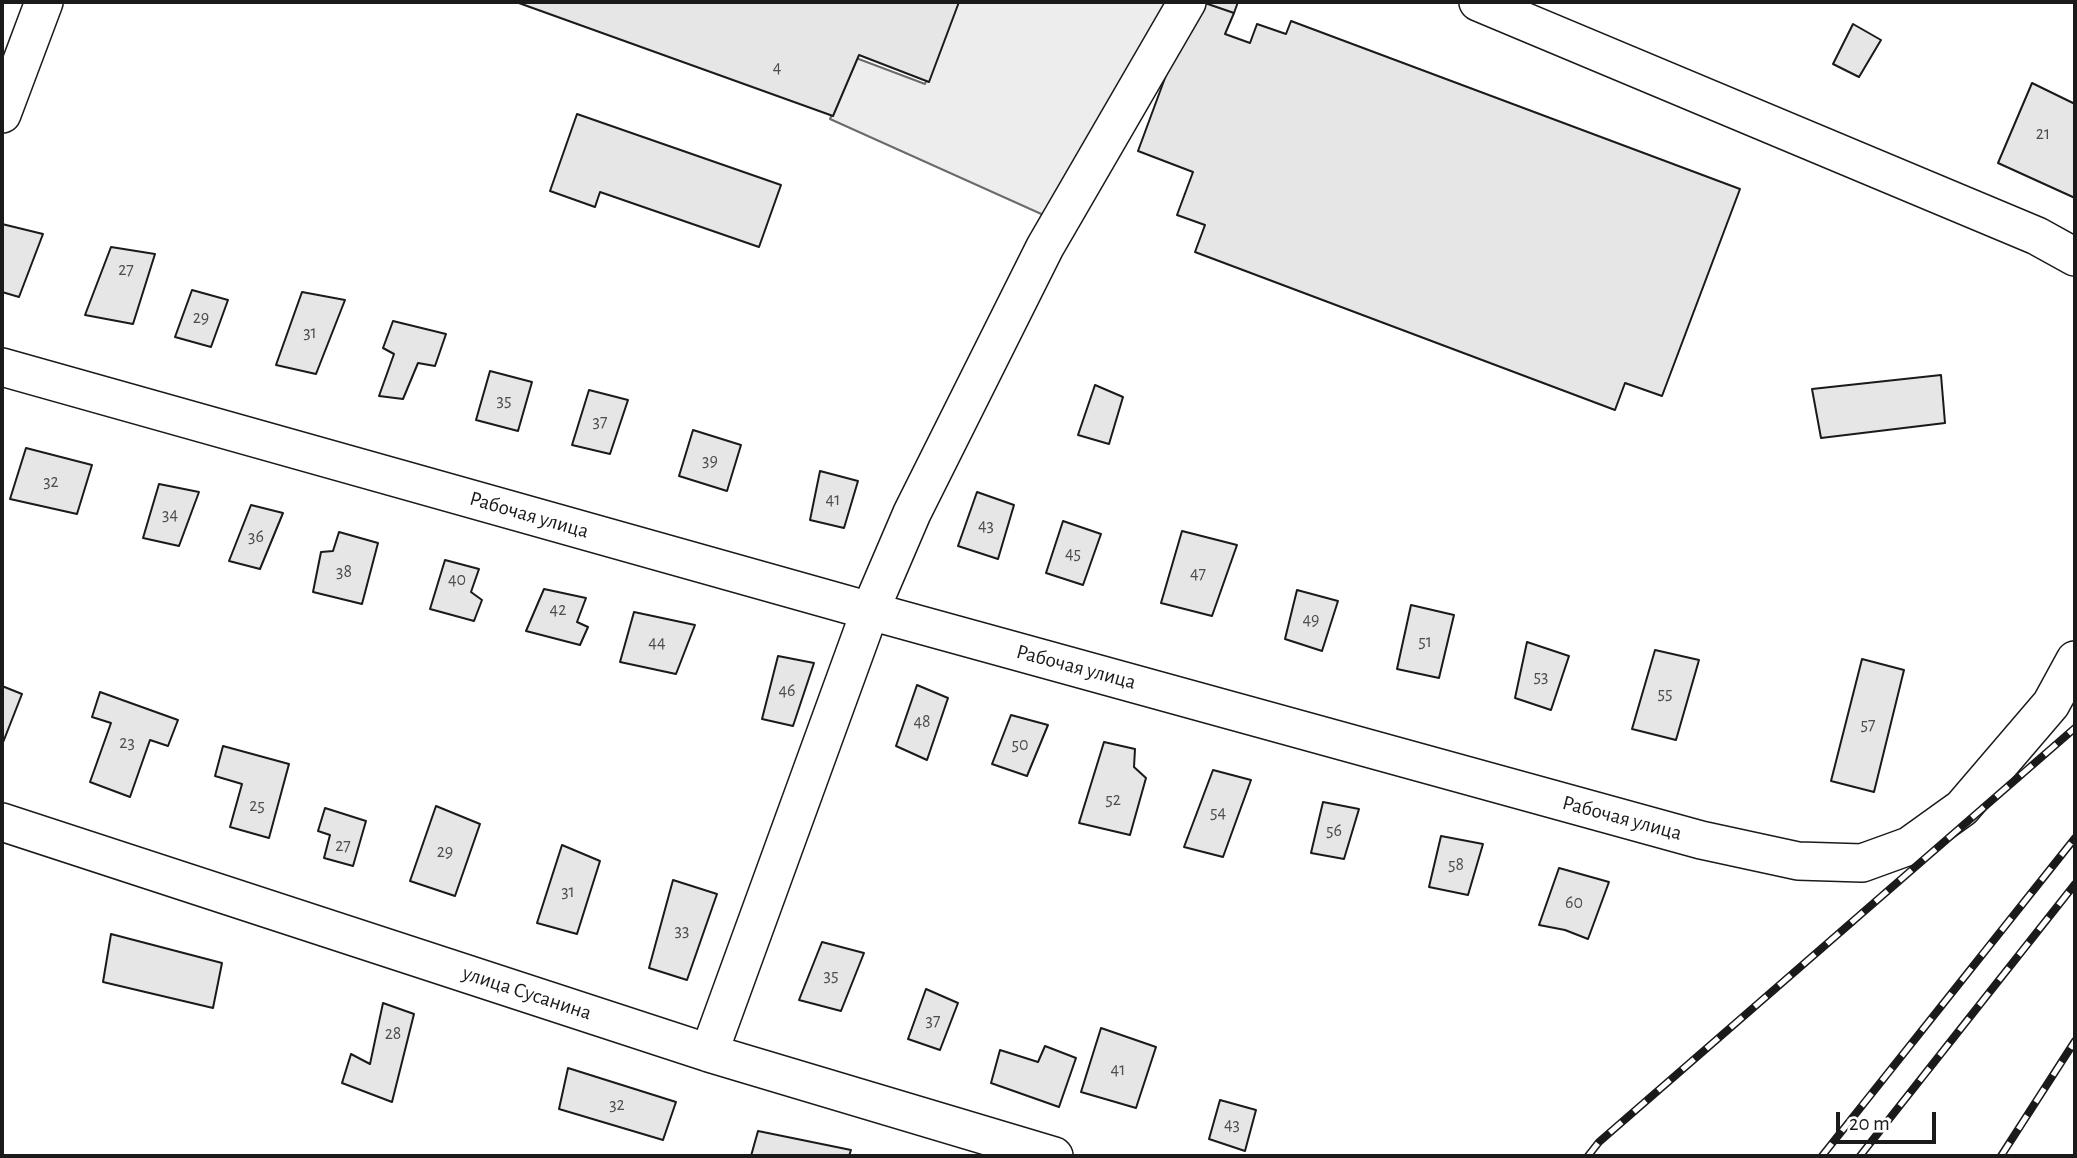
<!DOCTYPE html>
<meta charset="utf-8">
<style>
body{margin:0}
#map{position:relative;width:2077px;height:1158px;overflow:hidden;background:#fff;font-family:"Alegreya Sans",sans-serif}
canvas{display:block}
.frame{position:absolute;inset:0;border:4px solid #1a1a1a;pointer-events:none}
.scale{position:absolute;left:1836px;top:1112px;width:100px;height:32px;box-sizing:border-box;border:4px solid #1a1a1a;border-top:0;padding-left:9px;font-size:21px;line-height:24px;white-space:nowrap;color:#1a1a1a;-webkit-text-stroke:5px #fff;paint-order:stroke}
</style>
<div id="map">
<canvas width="2077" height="1158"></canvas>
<div class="frame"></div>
<div class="scale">20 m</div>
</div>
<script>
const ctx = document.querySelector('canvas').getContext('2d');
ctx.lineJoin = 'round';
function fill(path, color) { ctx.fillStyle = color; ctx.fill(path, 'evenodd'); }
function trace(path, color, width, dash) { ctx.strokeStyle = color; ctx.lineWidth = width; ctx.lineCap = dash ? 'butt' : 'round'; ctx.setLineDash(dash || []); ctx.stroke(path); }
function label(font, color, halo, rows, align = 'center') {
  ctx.font = font + ' "Alegreya Sans",sans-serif'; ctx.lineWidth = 5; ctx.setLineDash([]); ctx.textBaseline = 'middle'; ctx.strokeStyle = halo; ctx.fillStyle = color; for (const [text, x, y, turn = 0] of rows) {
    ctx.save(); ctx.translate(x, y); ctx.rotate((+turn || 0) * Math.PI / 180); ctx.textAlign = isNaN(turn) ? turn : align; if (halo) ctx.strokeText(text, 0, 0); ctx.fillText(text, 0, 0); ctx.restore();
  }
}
const built = new Path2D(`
 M957,2H1166L1068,226L830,119L856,58L925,84Z`);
fill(built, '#ededed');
trace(built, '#6a6a6a', 2);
const building = new Path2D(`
 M516,2H959L929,82L859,55L833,116Z
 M1193,2H1202L1234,13L1225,34L1250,43L1257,24L1286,34L1291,21L1740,189L1662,396L1625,383L1615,410L1195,252L1205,225L1177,215L1193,172L1138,151Z
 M1202,2H1238L1234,13Z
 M1853,24L1881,40L1859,77L1833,64Z
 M2032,83L2075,104V198L1998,163Z
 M577,114L781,185L759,247L600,192L595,207L550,191Z
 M2,224L43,234L19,297L2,292Z
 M111,247L155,254L133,324L85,315Z
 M192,290L228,300L211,347L175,337Z
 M302,292L345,300L316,374L276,365Z
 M393,321L446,334L435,366L418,363L403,399L379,396L394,354L383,348Z
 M490,371L532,382L518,431L476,420Z
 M1941,375L1945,423L1821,438L1812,389Z
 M1095,385L1123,397L1109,444L1078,435Z
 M589,390L628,400L610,454L572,445Z
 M693,430L741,445L727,491L679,476Z
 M26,448L92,465L77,514L10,499Z
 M820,471L858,481L844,528L810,520Z
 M159,484L199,492L179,546L143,538Z
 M977,492L1014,505L998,559L958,546Z
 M251,505L283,513L260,569L229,561Z
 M1063,521L1101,534L1083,585L1046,573Z
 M1182,531L1237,545L1212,616L1161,603Z
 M339,532L378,543L362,604L313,592L321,552L333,551Z
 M445,560L479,569L471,592L482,600L474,621L430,609Z
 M544,589L586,598L577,622L588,627L580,645L526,631Z
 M1297,590L1338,601L1322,651L1285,639Z
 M1411,605L1454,615L1439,678L1397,669Z
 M634,612L695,625L676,674L620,662Z
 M1527,642L1569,656L1551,710L1515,698Z
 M1655,650L1699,660L1676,740L1632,729Z
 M778,656L814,663L793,726L762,719Z
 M1862,659L1904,670L1874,792L1831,781Z
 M917,685L948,698L927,760L896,746Z
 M2,686L22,694L2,745Z
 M100,692L178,720L168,746L150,740L130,797L90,782L111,723L92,717Z
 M1011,715L1048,725L1027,776L992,764Z
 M1104,742L1135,749L1134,767L1146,778L1130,835L1079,823Z
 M223,746L289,764L269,838L230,827L242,784L215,776Z
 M1213,770L1251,780L1223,857L1184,847Z
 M1323,802L1359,809L1344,859L1311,853Z
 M436,806L480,824L455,896L410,881Z
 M325,808L366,821L353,866L324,858L330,835L318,831Z
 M1441,836L1483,844L1468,895L1429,887Z
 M562,845L600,861L577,934L537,923Z
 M1559,868L1609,882L1588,939L1565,930L1539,925Z
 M673,880L717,894L687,980L649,968Z
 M111,934L222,963L213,1008L103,982Z
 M822,942L864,953L841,1011L799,1000Z
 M926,989L958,1003L940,1050L908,1039Z
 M383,1003L414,1014L392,1102L342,1083L351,1054L370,1064Z
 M1101,1028L1156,1047L1136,1108L1081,1092Z
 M1045,1046L1076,1058L1059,1107L991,1083L1000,1050L1038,1062Z
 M568,1068L676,1102L663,1140L559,1109Z
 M1220,1100L1256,1110L1245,1151L1209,1139Z
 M758,1131L851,1150L849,1156H751Z`);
fill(building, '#e6e6e6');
trace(building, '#1a1a1a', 2);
const minor = new Path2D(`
 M1478,2L2037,236L2075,257
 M2,114L44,2
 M2,367L870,611L1701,840L1798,861L1862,863L1909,846L1962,808L2051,704L2075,660
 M2,822L709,1053L1054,1156
 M709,1053L870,611L912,513L1045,247L1187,2`);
trace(minor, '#1a1a1a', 40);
trace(minor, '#fff', 37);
const rail = new Path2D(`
 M1588,1156L1599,1142L2075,728
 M1822,1156L2075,838
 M1860,1156L2075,884
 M2001,1156L2075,1041`);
trace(rail, '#1a1a1a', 8);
trace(rail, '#fff', 5, [16]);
label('18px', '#4d4d4d', null, [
 ["4",777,68],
 ["21",2043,134],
 ["27",126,270],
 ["29",201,318],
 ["31",310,333],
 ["35",504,401],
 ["37",600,422],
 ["39",710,461],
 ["32",51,482],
 ["41",833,500],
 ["34",170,515],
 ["43",986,526],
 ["36",256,537],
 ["45",1073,554],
 ["38",344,572],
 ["47",1198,574],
 ["40",457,580],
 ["42",558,610],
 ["49",1311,620],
 ["51",1425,642],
 ["44",657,643],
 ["53",1541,677],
 ["46",787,691],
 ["55",1665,694],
 ["48",922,722],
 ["57",1868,725],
 ["23",127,743],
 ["50",1020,745],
 ["52",1113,800],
 ["25",257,806],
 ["54",1218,813],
 ["56",1334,831],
 ["27",343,846],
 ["29",445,852],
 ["58",1456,865],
 ["31",568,892],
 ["60",1574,903],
 ["33",682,931],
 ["35",831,976],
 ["37",933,1021],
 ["28",393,1034],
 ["41",1118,1070],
 ["32",617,1105],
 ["43",1232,1125]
]);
label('21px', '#1a1a1a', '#fff', [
 ["Рабочая улица",529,515,16],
 ["Рабочая улица",1076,667,15],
 ["Рабочая улица",1622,818,15],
 ["улица Сусанина",527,993,18]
]);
</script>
